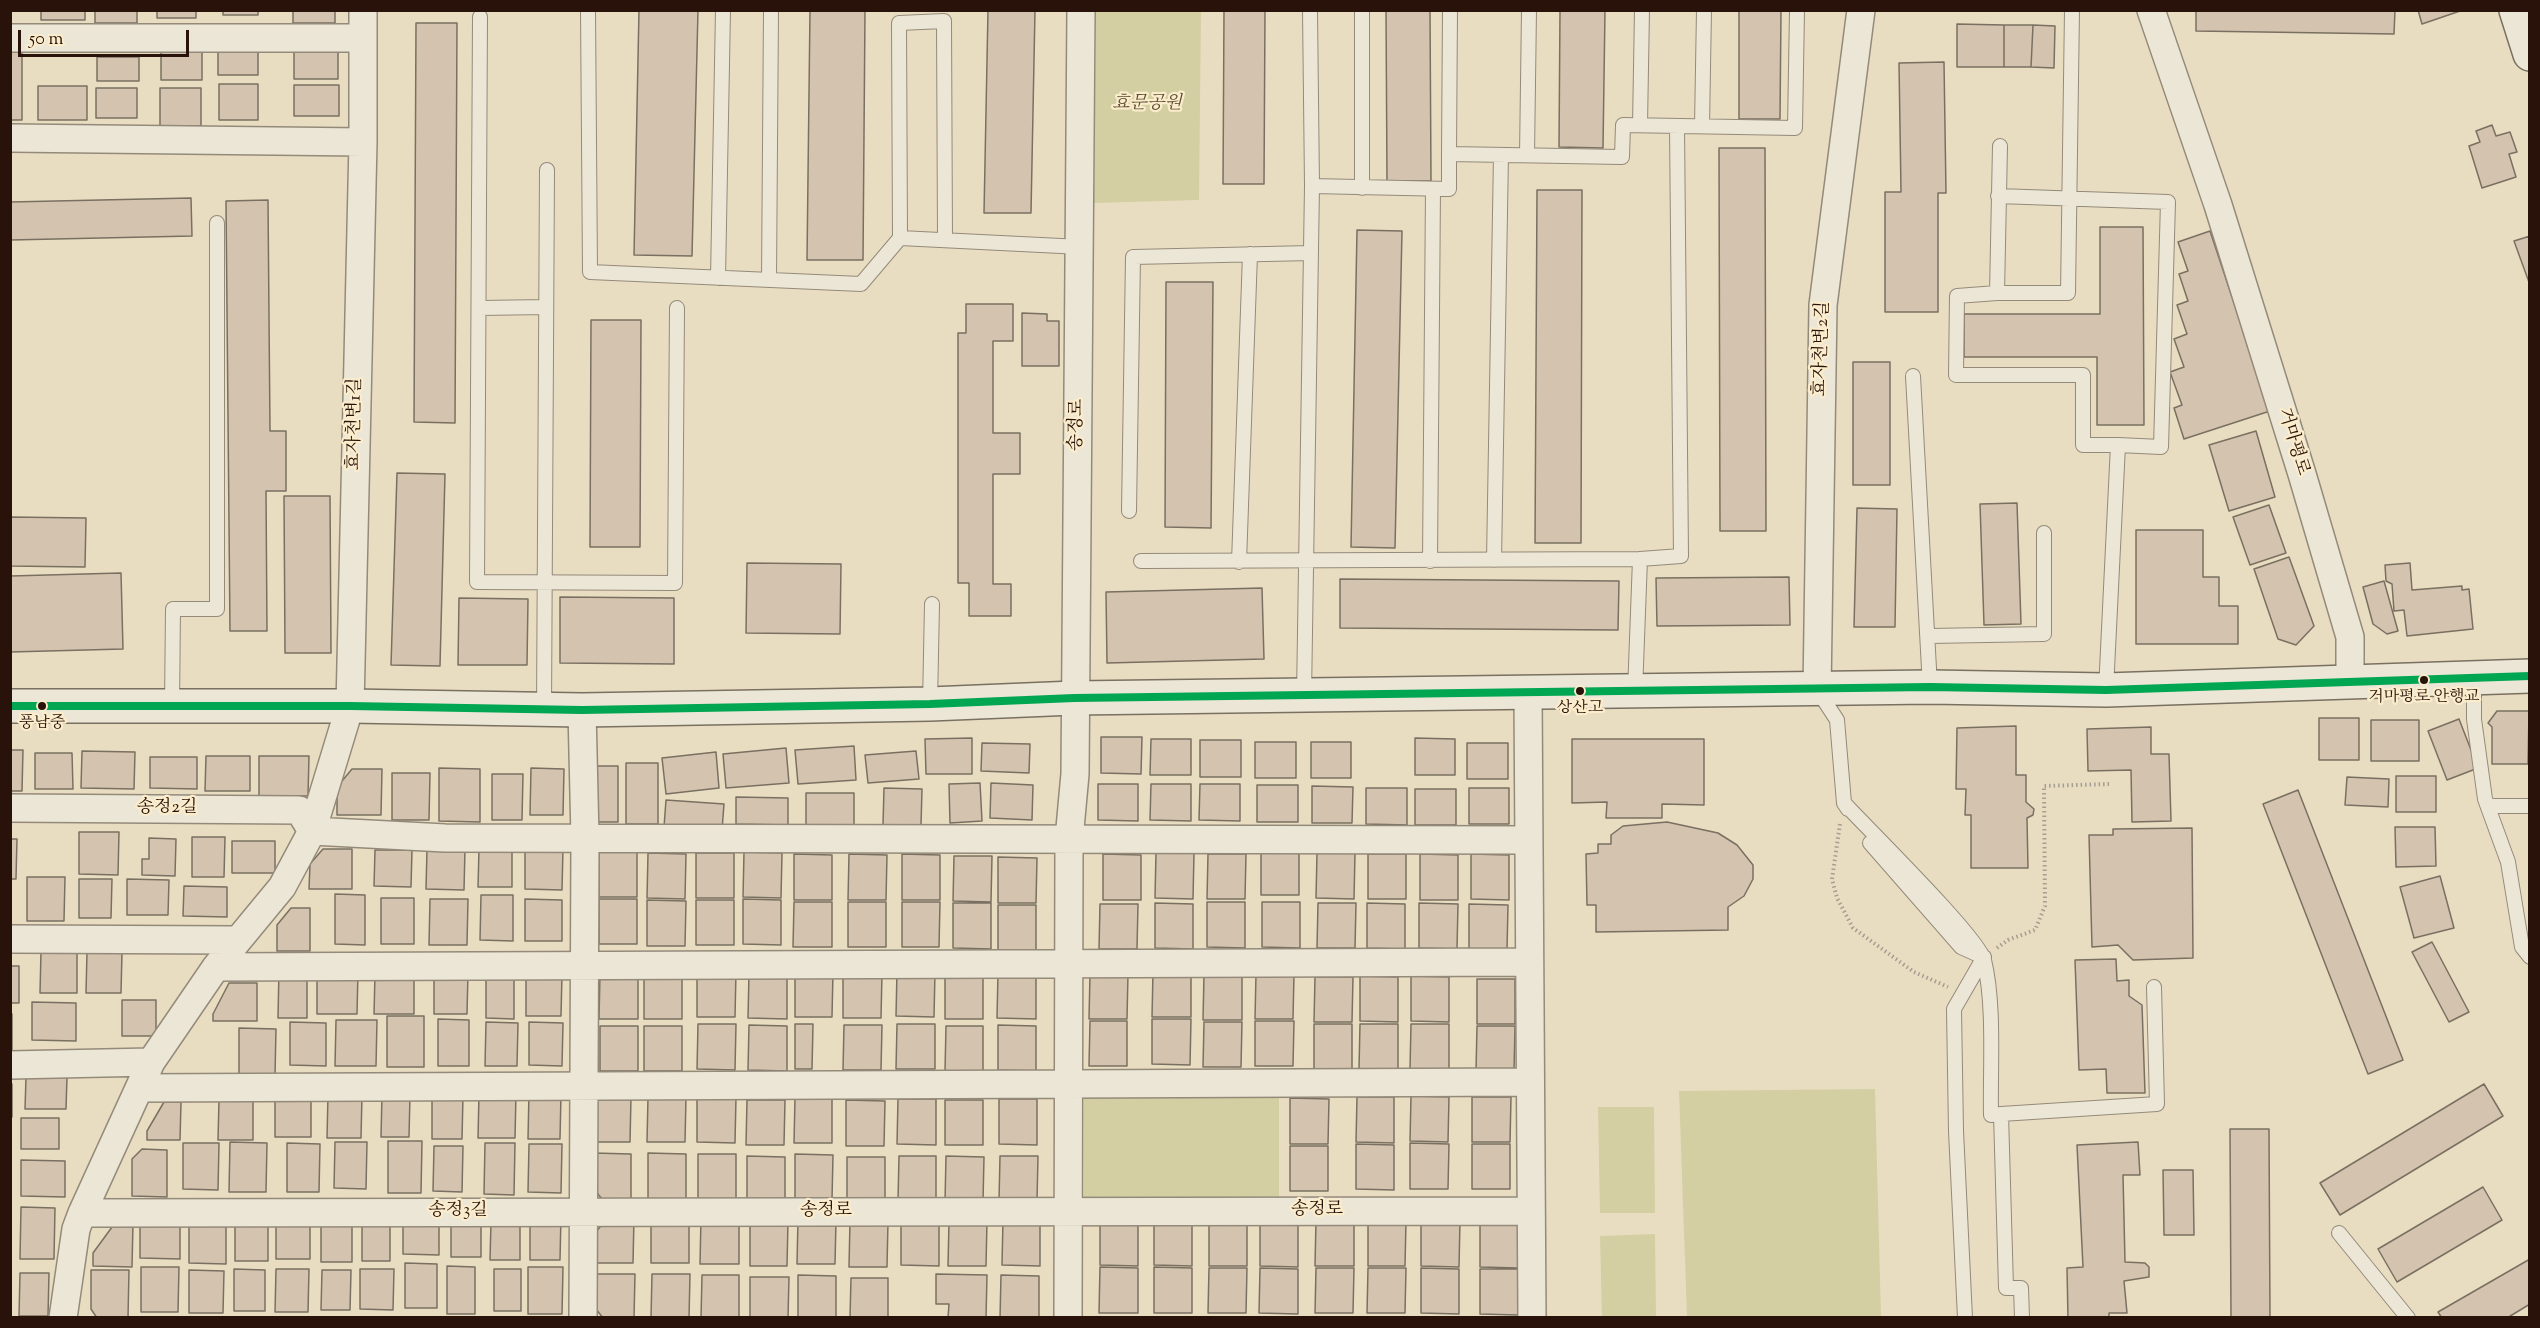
<!DOCTYPE html>
<meta charset="utf-8">
<style>
body{margin:0}
#map{position:relative;width:2540px;height:1328px;overflow:hidden;background:#e9ddc1;font-family:"Sorts Mill Goudy",serif}
canvas{display:block}
.frame{position:absolute;inset:0;border:12px solid #281209;pointer-events:none}
.scale{position:absolute;left:18px;top:30px;width:171px;height:27px;box-sizing:border-box;border:3px solid #281209;border-top:0;padding-left:8px;font-size:18px;line-height:21px;white-space:nowrap;color:#281209;-webkit-text-stroke:4px #fbedcc;paint-order:stroke}
</style>
<div id="map">
<canvas width="2540" height="1328"></canvas>
<div class="frame"></div>
<div class="scale">50 m</div>
</div>
<script>
const ctx = document.querySelector('canvas').getContext('2d');
ctx.lineJoin = 'round';
function fill(path, color) { ctx.fillStyle = color; ctx.fill(path, 'evenodd'); }
function trace(path, color, width, dash) { ctx.strokeStyle = color; ctx.lineWidth = width; ctx.lineCap = dash ? 'butt' : 'round'; ctx.setLineDash(dash || []); ctx.stroke(path); }
function label(font, color, halo, rows, align = 'center') {
  ctx.font = font + ' "Sorts Mill Goudy","Noto Serif KR",serif'; ctx.lineWidth = 4.5; ctx.setLineDash([]); ctx.textBaseline = 'middle'; ctx.strokeStyle = halo; ctx.fillStyle = color; for (const [text, x, y, turn = 0] of rows) {
    ctx.save(); ctx.translate(x, y); ctx.rotate((+turn || 0) * Math.PI / 180); ctx.textAlign = isNaN(turn) ? turn : align; if (halo) ctx.strokeText(text, 0, 0); ctx.fillText(text, 0, 0); ctx.restore();
  }
}
fill(new Path2D(`
 M1096,11H1201L1199,200L1094,203Z
 M1875,1089L1881,1317H1687L1679,1091Z
 M1084,1096H1279V1203H1084Z
 M1598,1107H1654L1655,1213H1600Z
 M1655,1234L1656,1317H1602L1600,1236Z`), '#d3cfa2');
const building = new Path2D(`
 M41,10H85V20H41Z
 M95,10H137V23H95Z
 M157,10H196V18H157Z
 M223,10H258V15H223Z
 M293,10H335V23H293Z
 M639,10H698L692,256L634,255Z
 M810,10H865L863,260H807Z
 M988,10H1035L1031,213H984Z
 M1224,10H1265L1264,184H1223Z
 M1386,10H1430L1431,181H1387Z
 M1560,10H1605L1603,148L1559,147Z
 M1739,10H1781L1780,119H1739Z
 M2196,10H2395L2394,34L2196,31Z
 M2418,10H2463L2422,24Z
 M416,23H457L455,423L414,422Z
 M1957,24L2004,25V67H1957Z
 M2004,25H2033L2031,67H2004Z
 M2033,25L2055,26L2054,68L2031,67Z
 M218,44H258V75H218Z
 M161,47H202V80H161Z
 M294,50H338V79H294Z
 M10,52H22V120H10Z
 M97,57H139V81H97Z
 M1944,62L1946,193H1938V312H1885V192H1901L1899,63Z
 M219,84H258V120H219Z
 M294,85H339V116H294Z
 M38,86H87V120H38Z
 M96,88H137V118H96Z
 M160,88H201V126H160Z
 M2492,125L2496,136L2510,132L2517,152L2509,154L2516,177L2482,188L2469,146L2480,142L2476,131Z
 M1719,148H1765L1766,531H1720Z
 M1537,190H1582L1581,543H1535Z
 M191,198L192,236L10,240V202Z
 M268,200L270,431H286V491H266L267,631H230L226,201Z
 M2100,227H2143L2144,425H2097V357H1964V314H2100Z
 M1357,230L1402,231L1395,548L1351,547Z
 M2210,231L2270,411L2184,439L2174,408L2182,405L2170,372L2184,367L2174,339L2187,334L2177,305L2188,301L2179,274L2188,271L2178,242Z
 M2530,236V285L2514,241Z
 M1166,282H1213L1211,528L1165,527Z
 M966,304H1013V341H993V433H1020V474H993V584H1011V616H969V583H958V333H966Z
 M1022,313L1047,314V321H1059V366H1022Z
 M591,320H641L640,547H590Z
 M1853,362H1890V485H1853Z
 M2256,431L2275,497L2229,511L2209,445Z
 M397,473L445,474L440,666L391,665Z
 M284,496H330L331,653H285Z
 M2017,503L2021,624L1984,625L1980,504Z
 M2269,505L2286,553L2250,565L2233,517Z
 M1857,508L1897,509L1895,627H1854Z
 M10,517L86,518L85,567L10,566Z
 M2136,530H2203V577H2219V606H2238V644H2136Z
 M2289,557L2314,626L2296,645L2278,639L2254,569Z
 M747,563L841,564L840,634L746,633Z
 M2410,563L2412,590L2462,586V590L2469,589L2473,629L2407,636L2404,610L2394,611L2392,584L2386,581L2385,565Z
 M121,573L123,649L10,652V576Z
 M1789,577L1790,625L1657,626L1656,578Z
 M1340,579L1619,581L1618,630L1340,628Z
 M2384,581L2398,631L2387,634L2373,624L2363,587Z
 M1262,588L1264,659L1107,663L1106,592Z
 M560,597L674,598V664L560,663Z
 M459,598L528,599L527,665H458Z
 M2497,711H2529L2528,764H2492V727L2488,723Z
 M2319,718H2359V760H2319Z
 M2459,719L2478,768L2447,780L2428,731Z
 M2371,720H2419V761H2371Z
 M2016,726V775H2026V802L2034,809L2033,815L2027,818L2028,868H1971V815H1965L1966,789H1956L1957,728Z
 M2151,727V754H2169L2171,821L2132,822L2131,770L2088,771L2087,729Z
 M1101,737H1142L1141,774L1101,773Z
 M972,738V774H926L925,739Z
 M1415,738L1455,739V775H1415Z
 M1151,739H1191V775H1150Z
 M1572,739H1704V805L1662,804V818H1606L1607,802L1572,803Z
 M1200,740H1241V777H1200Z
 M1255,742H1296V778H1255Z
 M1311,742H1351V778H1311Z
 M982,743L1030,744L1029,773L981,771Z
 M1467,743H1508V779H1467Z
 M854,746L856,780L798,784L795,750Z
 M786,748L789,783L726,788L723,754Z
 M10,750H23L22,791H10Z
 M82,751L135,752L134,789L81,788Z
 M916,751L919,779L868,783L865,755Z
 M716,752L719,788L666,794L662,758Z
 M35,753H72L73,789H35Z
 M206,756H250V791H205Z
 M259,756H309L308,796H259Z
 M150,757H197V789L150,788Z
 M626,763H658V824H626Z
 M593,766H618V822H593Z
 M439,768L480,769V822L439,821Z
 M531,768L564,769L563,815H530Z
 M352,769H382L381,815H337V787Z
 M392,773H430L429,820H392Z
 M492,774H523L522,820H492Z
 M2396,776H2436V812H2396Z
 M2347,777L2389,779L2388,807L2345,805Z
 M980,783L982,821L950,823L949,784Z
 M991,783L1033,785L1032,820L990,818Z
 M1098,784H1138V821L1098,820Z
 M1151,784H1191V821L1150,820Z
 M1200,784H1240V821L1199,820Z
 M1257,785H1298V822H1257Z
 M1312,786L1353,787L1352,823H1312Z
 M884,788L922,789L921,825H883Z
 M1366,788H1407V825L1366,824Z
 M1469,788H1509V824H1469Z
 M1415,789H1456V825H1415Z
 M2298,790L2403,1060L2368,1074L2263,804Z
 M806,793H854V825H806Z
 M736,797L788,798V825L736,824Z
 M666,800L724,804L722,830L664,827Z
 M1667,822L1718,833L1737,845L1753,865V879L1744,896L1728,907V930L1596,932V905H1587L1586,854L1598,853V844H1611V835L1623,826Z
 M2395,827H2435L2436,866L2396,867Z
 M2192,828L2193,958L2133,960L2118,945L2092,947L2089,835H2113V829Z
 M79,832H119L118,875L79,874Z
 M192,837H225L224,877H192Z
 M149,838L176,839L175,876L142,875V859H149Z
 M10,839H17L16,879H10Z
 M232,841H275V873H232Z
 M525,848H563L562,890L525,889Z
 M323,849H352V889H309L310,864Z
 M427,849H465L464,890L426,889Z
 M479,849H512V887H478Z
 M375,850H412L411,887L374,886Z
 M1261,850H1299V895H1261Z
 M599,851L637,852V897H599Z
 M744,852L782,853L781,898L743,897Z
 M648,853L686,854L685,899L647,898Z
 M696,853H734V898H696Z
 M1156,853H1194L1193,899L1155,898Z
 M1317,853H1355L1354,899L1316,898Z
 M794,854L832,855V900H794Z
 M849,854L887,855L886,900H848Z
 M902,854L940,855V900H902Z
 M1103,854L1141,855V900H1103Z
 M1208,854H1246L1245,899H1207Z
 M1368,854H1406V899H1368Z
 M1420,854L1458,855V900H1420Z
 M1471,854L1509,855V900L1471,899Z
 M954,856H992L991,902L953,901Z
 M998,857L1037,858L1036,903H998Z
 M2440,876L2454,928L2414,938L2400,887Z
 M27,877H65L64,921H27Z
 M79,879H112L111,918H79Z
 M127,879L169,880L168,915H127Z
 M184,886L227,887V917L183,916Z
 M335,894L365,895V945L335,944Z
 M481,895H513V941L480,940Z
 M381,898H414V944H381Z
 M430,899H468L467,945H429Z
 M525,899L562,900V941H525Z
 M599,899H637V944H599Z
 M743,899L781,900V945L743,944Z
 M647,900L686,901L685,946H647Z
 M696,900H734V945H696Z
 M794,902H832V947H793Z
 M848,902H886V947H848Z
 M902,902H940L939,947H902Z
 M1207,902H1245V948L1207,947Z
 M1262,902H1300V948L1262,947Z
 M953,903H991V949L953,948Z
 M1155,903L1193,904V949L1155,948Z
 M1318,903H1356L1355,948H1317Z
 M1367,903L1405,904V949L1367,948Z
 M1419,903L1458,904L1457,949L1419,948Z
 M1100,904H1138L1137,949H1099Z
 M1469,904L1508,905L1507,950L1469,949Z
 M998,905H1036V950H998Z
 M291,908H310V951H277V925Z
 M2432,942L2469,1012L2449,1022L2412,952Z
 M41,952L77,953V993H40Z
 M87,952L122,953L121,993H86Z
 M2116,959L2117,981L2129,980V996L2142,1005L2145,1093H2107L2106,1069L2079,1070L2075,960Z
 M10,966H19V1003H10Z
 M279,969H307V1018H278Z
 M317,970L358,971L357,1014H317Z
 M897,971L935,972L934,1017L896,1016Z
 M434,972H468L467,1014H434Z
 M486,972H514V1019L486,1018Z
 M697,972H736L735,1017H697Z
 M795,972H833L832,1017H795Z
 M843,972L882,973L881,1018H843Z
 M1153,972H1191V1017H1152Z
 M749,973L787,974V1019L748,1018Z
 M998,973L1036,974V1019L997,1018Z
 M526,974H562L561,1016H526Z
 M600,974H638V1019H599Z
 M644,974H682V1019H644Z
 M945,974H983V1019H945Z
 M1090,974H1128L1127,1019H1089Z
 M1256,974H1294L1293,1019H1255Z
 M375,975H414V1014H374Z
 M1204,975H1242V1020H1203Z
 M1360,976L1398,977V1022L1360,1021Z
 M1411,976L1449,977V1022L1411,1021Z
 M1315,977H1353L1352,1022H1314Z
 M1477,979H1515V1024H1477Z
 M229,983H257V1021H213V1014Z
 M122,1000H156V1036H122Z
 M32,1002L76,1003V1041L32,1040Z
 M10,1014H12V1056H10Z
 M387,1016H424V1067H387Z
 M438,1019L469,1020V1066H438Z
 M1152,1019H1191L1190,1065L1152,1064Z
 M336,1020H377L376,1066H335Z
 M1090,1021H1127V1066H1089Z
 M1255,1021H1294L1293,1066H1255Z
 M290,1022L326,1023V1066L290,1065Z
 M486,1022L518,1023L517,1066H485Z
 M529,1022L563,1023L562,1066L529,1065Z
 M1204,1022H1242L1241,1067H1203Z
 M698,1024H736L735,1070L697,1069Z
 M795,1024H813L812,1069H795Z
 M897,1024H935V1069H896Z
 M1314,1024H1352V1069H1314Z
 M1360,1024H1398V1069H1359Z
 M1411,1024H1449V1069H1410Z
 M749,1025L787,1026V1071L748,1070Z
 M844,1025H882L881,1070H843Z
 M998,1025L1036,1026V1071L998,1070Z
 M600,1026H638V1071H600Z
 M644,1026H682V1071H644Z
 M946,1026H983V1071H945Z
 M1477,1026H1515L1514,1071H1476Z
 M239,1028L276,1029L275,1075H239Z
 M26,1077H67L66,1109H25Z
 M10,1084H12V1117H10Z
 M2484,1084L2503,1116L2340,1215L2320,1183Z
 M529,1092L561,1093L560,1139H528Z
 M479,1093H516L515,1138H478Z
 M382,1094L410,1095L409,1137H381Z
 M275,1095H311V1137H275Z
 M328,1095H362L361,1138H327Z
 M432,1096H463L462,1139H432Z
 M1411,1096L1449,1097L1448,1142L1410,1141Z
 M593,1097H631L630,1142H592Z
 M648,1097H686L685,1142H647Z
 M697,1097H736L735,1143L697,1142Z
 M1357,1097H1394V1143L1356,1142Z
 M1472,1097H1511L1510,1142H1472Z
 M795,1098H832V1143H794Z
 M1290,1098L1329,1099L1328,1144H1290Z
 M898,1099H936V1145L897,1144Z
 M999,1099H1037V1145L999,1144Z
 M219,1100L253,1101V1140H218Z
 M747,1100H785L784,1145H746Z
 M846,1100L885,1101L884,1146H846Z
 M945,1100H983V1145H945Z
 M164,1102H181L180,1140H147V1131Z
 M21,1118H59V1149H21Z
 M2230,1129H2269L2270,1318H2231Z
 M388,1141H422L421,1193H388Z
 M230,1142L267,1143L266,1192H229Z
 M335,1142H367L366,1189L334,1188Z
 M2138,1142L2140,1175H2123L2125,1262L2145,1263L2149,1267V1277L2124,1281L2127,1313H2109V1318H2068L2067,1268L2083,1267L2077,1145Z
 M183,1143H219L218,1190L183,1189Z
 M287,1143L320,1144L319,1192H287Z
 M485,1143H515L514,1195L484,1194Z
 M1410,1143L1449,1144L1448,1189H1410Z
 M529,1144H562L561,1193L528,1192Z
 M1356,1144L1394,1145V1190L1356,1189Z
 M1472,1144H1510V1189H1472Z
 M434,1146H463L462,1192L433,1191Z
 M1290,1146H1328V1191H1290Z
 M142,1149L167,1150V1197L132,1196V1159Z
 M593,1153L631,1154V1199H602L593,1188Z
 M648,1153L686,1154V1199H648Z
 M698,1154H736V1199H698Z
 M795,1154L833,1155L832,1200H795Z
 M747,1156L785,1157V1202H747Z
 M899,1156H936V1201H898Z
 M946,1156L984,1157L983,1202H945Z
 M1000,1156H1038L1037,1201H999Z
 M847,1157H885V1203L847,1202Z
 M21,1160L65,1161V1197L21,1196Z
 M2163,1170H2193L2194,1235H2164Z
 M2483,1187L2502,1220L2397,1282L2378,1249Z
 M21,1207L55,1208L54,1259H20Z
 M530,1215H561L560,1260H530Z
 M403,1218H439V1255L403,1254Z
 M607,1218H634L633,1263H596V1232Z
 M651,1218H689V1263H651Z
 M701,1218L739,1219V1264H700Z
 M451,1219L481,1220V1257H451Z
 M798,1219L836,1220L835,1264H797Z
 M140,1220L180,1221V1259L140,1258Z
 M362,1220H390V1261H362Z
 M901,1220L939,1221V1266L901,1265Z
 M1003,1220L1040,1221V1266L1002,1265Z
 M1100,1220H1138V1266L1100,1265Z
 M1154,1220H1192V1266L1154,1265Z
 M750,1221H788L787,1266H750Z
 M850,1221L888,1222L887,1267H849Z
 M949,1221H987L986,1266H948Z
 M1209,1221H1247V1266H1209Z
 M1260,1221H1298V1267L1260,1266Z
 M1316,1221H1354V1266H1315Z
 M1368,1221H1406L1405,1266H1368Z
 M1421,1221H1460L1459,1267L1421,1266Z
 M491,1222H520V1260H490Z
 M1480,1222H1519L1518,1268L1480,1267Z
 M115,1223H133L132,1267L93,1266V1253Z
 M189,1223L226,1224V1264L189,1263Z
 M235,1223L268,1224V1261H235Z
 M276,1223H310V1259H276Z
 M321,1223L352,1224V1262H321Z
 M2530,1259V1304L2507,1318H2442L2438,1312Z
 M405,1263L437,1264V1308H405Z
 M447,1266L475,1267V1314H447Z
 M141,1267H179L178,1312H141Z
 M528,1267H563L562,1314H528Z
 M1100,1267L1138,1268V1313H1099Z
 M1154,1267L1192,1268V1313H1154Z
 M1209,1268H1247L1246,1313H1208Z
 M1260,1268L1298,1269V1314L1259,1313Z
 M1316,1268H1354L1353,1313H1315Z
 M1368,1268H1406L1405,1313H1367Z
 M1421,1268L1459,1269V1314L1421,1313Z
 M234,1269L265,1270V1311H234Z
 M276,1269H309L308,1312H275Z
 M360,1269H394L393,1310L360,1309Z
 M494,1269H521V1311H494Z
 M1480,1269H1518V1315L1480,1314Z
 M91,1270H129L128,1318H97L91,1309Z
 M189,1270L224,1271L223,1313H189Z
 M322,1270H351L350,1310H321Z
 M20,1273H49L48,1316H19Z
 M597,1274H635L634,1318H603L596,1309Z
 M652,1274H690L689,1318H651Z
 M936,1274L987,1275L986,1318H948L949,1304H936Z
 M702,1275H739V1318H701Z
 M798,1275L836,1276V1318H798Z
 M1001,1275L1039,1276V1318H1000Z
 M750,1277H789L788,1318H750Z
 M851,1278H888V1318H850Z`);
fill(building, '#d4c3af');
trace(building, '#797061', 1.5);
const lane = new Path2D(`
 M588,10L590,272L861,284L900,238L1081,247
 M1310,10L1312,186
 M480,17L477,582L675,583L677,308
 M1640,125L1642,10
 M1702,126L1704,10
 M2000,146L1997,293H2068L2072,10
 M1449,154L1450,10
 M1527,155L1529,10
 M1362,188V10
 M1998,196L2168,202L2161,447L2118,445L2106,690
 M900,238L899,23L944,21L945,240
 M718,278L723,10
 M769,280L771,10
 M1997,293L1957,296L1956,375H2083V445H2118
 M479,308L546,307
 M1913,376L1930,687
 M1129,511L1133,257L1311,253
 M1640,559L1681,556L1677,126
 M1494,560L1501,155
 M1141,561L1640,559L1635,692
 M1430,561L1433,189
 M1239,562L1250,254
 M1929,636L2044,634V533
 M2474,678V719L2485,799L2508,862L2522,947L2530,957
 M1818,691L1837,720L1844,803L1848,809
 M1304,696L1312,186L1449,189V154L1622,157L1623,125L1795,128L1797,10
 M930,704L932,604
 M172,706L173,609H217V223
 M544,710L547,170
 M1844,803C1866,827 1980,939 1984,960C1995,1005 1990,1068 1991,1115L2001,1114L2006,1288H2021L2022,1318
 M2488,806H2530
 M1870,843L1961,947L1981,956
 M2001,1114L2157,1104L2154,987
 M2339,1233L2408,1318
 M1965,1318L1956,1131L1954,1009L1984,957`);
const street = new Path2D(`
 M2151,10L2218,205L2302,474L2350,637V682
 M10,38H363
 M10,138L363,142
 M1817,690L1823,305L1861,10
 M1528,693L1532,1318
 M582,710L585,838L583,1318
 M10,808L299,810L312,831L445,838L1527,840
 M10,939L236,940
 M216,967L1528,962
 M10,1065L151,1062
 M140,1088L1529,1082
 M82,1213L1530,1211
 M63,1318L76,1229L82,1213L151,1062L216,967L282,887L312,831L350,706L363,142V10
 M1068,1318L1069,839L1075,774L1081,10`);
const secondary = new Path2D(`
 M2516,10L2530,54
 M10,706H350L582,710L930,704L1074,698L1930,687L2106,690L2530,676`);
trace(lane, '#948a7a', 16);
trace(street, '#948a7a', 30);
trace(secondary, '#797061', 36);
trace(new Path2D(`
 M1840,824L1832,879L1837,898L1853,928L1914,972L1948,987
 M1997,948L2008,940L2035,930L2045,906L2044,786L2109,784`), '#a69e93', 4, [1.5, 3]);
trace(lane, '#ece6d7', 14);
trace(street, '#ece6d7', 27);
trace(secondary, '#ece6d7', 33);
trace(new Path2D(`
 M10,706H350L582,710L930,704L1074,698L1930,687L2106,690L2530,676`), '#00a651', 8);
for (const [x, y, r, color] of [
 [2424,680,5,"#281209"],
 [1580,691,5,"#281209"],
 [42,706,5,"#281209"]
]) { const dot = new Path2D(); dot.arc(x, y, r, 0, 2 * Math.PI); ctx.fillStyle = color; ctx.fill(dot); trace(dot, '#fbedcc', 2); }
label('16px', '#281209', '#fbedcc', [
 ["거마평로 안행교",2424,698],
 ["상산고",1580,709],
 ["풍남중",42,724]
]);
label('italic 18px', '#5e5036', '#fbedcc', [
 ["효문공원",1147,105]
]);
label('18px', '#281209', '#fbedcc', [
 ["효자천변2길",1823,349,-88],
 ["효자천변1길",356,424,-89],
 ["송정로",1078,425,-89],
 ["거마평로",2292,442,73],
 ["송정2길",167,809],
 ["송정로",1317,1211],
 ["송정3길",458,1212],
 ["송정로",826,1212]
]);
</script>
